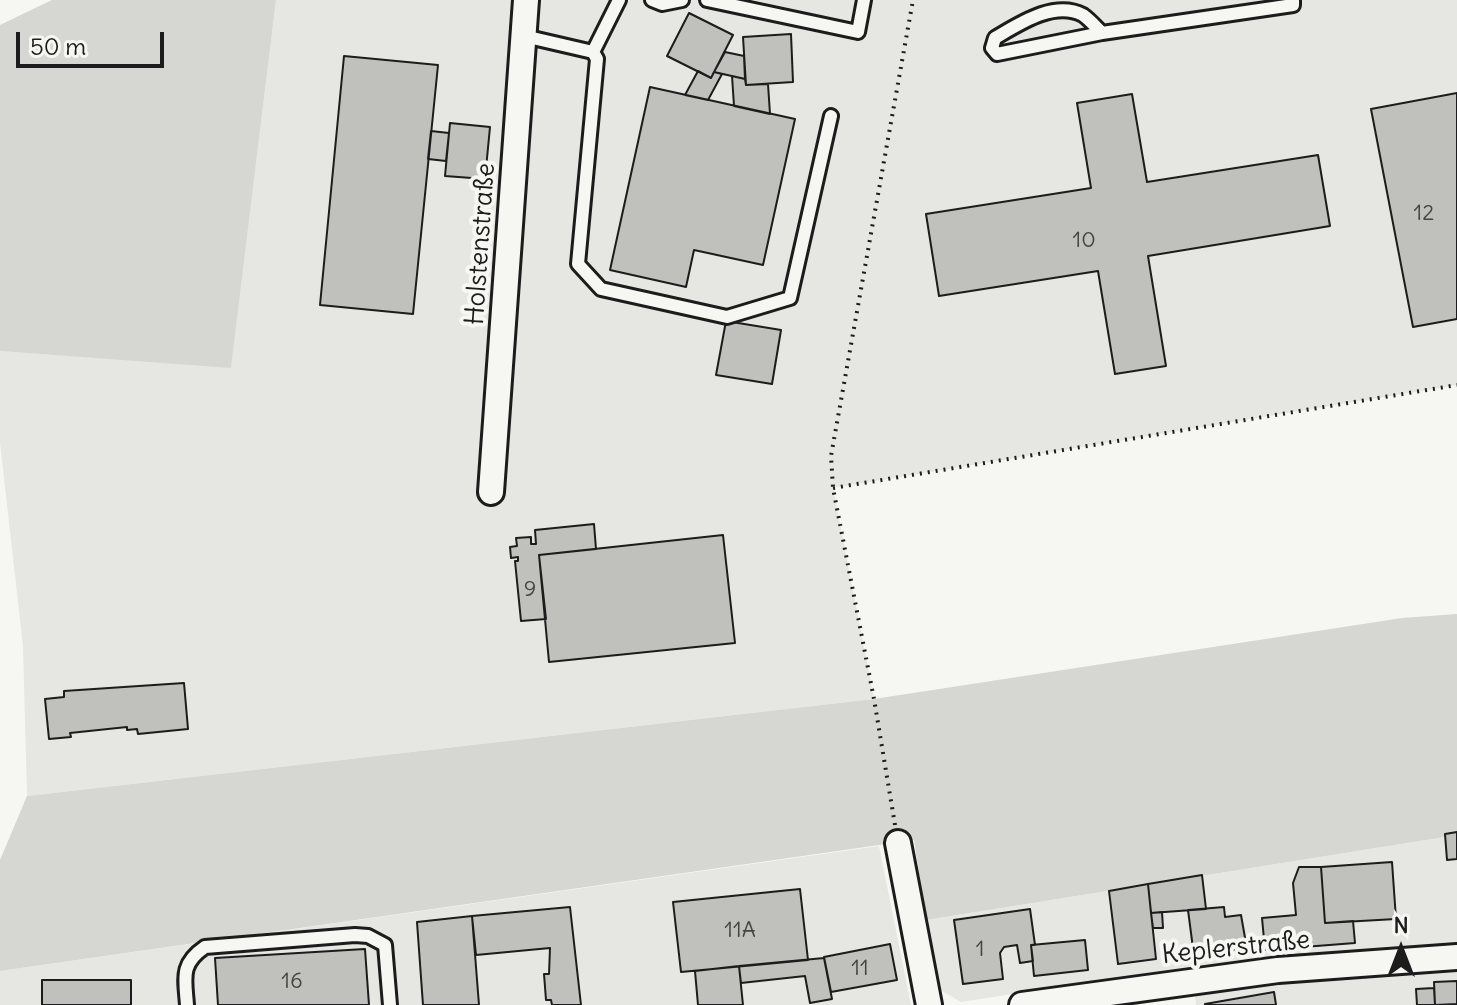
<!DOCTYPE html>
<meta charset="utf-8">
<style>
body{margin:0}
#map{position:relative;width:1457px;height:1005px;overflow:hidden;background:#f6f6f2;font-family:Delius,sans-serif}
canvas{display:block}
.north{position:absolute;left:1361px;top:909px;width:80px;height:80px;-webkit-text-stroke:6px #f6f6f2;paint-order:stroke;rotate:0deg;font-size:22px;font-weight:700;line-height:32px;text-align:center;color:#1c1c1c}
.north::after{content:'';display:block;margin:auto;width:28px;height:36px;background:#1c1c1c;clip-path:polygon(50% 0,100% 100%,50% 72%,0 100%)}
.scale{position:absolute;left:16px;top:32px;width:148px;height:36px;box-sizing:border-box;border:4px solid #1c1c1c;border-top:0;padding-left:10px;font-size:24px;line-height:28px;white-space:nowrap;color:#1c1c1c;-webkit-text-stroke:6px #f6f6f2;paint-order:stroke}
</style>
<div id="map">
<canvas width="1457" height="1005"></canvas>
<div class="north">N</div>
<div class="scale">50 m</div>
</div>
<script>
const ctx = document.querySelector('canvas').getContext('2d');
ctx.lineJoin = 'round';
function fill(path, color) { ctx.fillStyle = color; ctx.fill(path, 'evenodd'); }
function trace(path, color, width, dash) { ctx.strokeStyle = color; ctx.lineWidth = width; ctx.lineCap = dash ? 'butt' : 'round'; ctx.setLineDash(dash || []); ctx.stroke(path); }
function label(font, color, halo, rows, align = 'center') {
  ctx.font = font + ' Delius,sans-serif'; ctx.lineWidth = 8; ctx.setLineDash([]); ctx.textBaseline = 'middle'; ctx.strokeStyle = halo; ctx.fillStyle = color; for (const [text, x, y, turn = 0] of rows) {
    ctx.save(); ctx.translate(x, y); ctx.rotate((+turn || 0) * Math.PI / 180); ctx.textAlign = isNaN(turn) ? turn : align; if (halo) ctx.strokeText(text, 0, 0); ctx.fillText(text, 0, 0); ctx.restore();
  }
}
fill(new Path2D(`
 M276,0H1457V385L833,488L874,699L27,796L23,646L0,443V351L231,367Z
 M1457,835V1005H1196L1193,966L961,1002L937,988L926,920Z
 M879,846L911,1005H0V971Z`), '#e6e6e2');
fill(new Path2D(`
 M52,0H276L231,368L0,351V25Z
 M1457,614V835L926,920L914,840L0,971V860L27,796L874,699L1402,618Z`), '#d6d6d2');
const building = new Path2D(`
 M689,13L733,35L711,78L667,56Z
 M791,34L793,82L746,85L743,37Z
 M725,52L744,56L745,79L714,72Z
 M344,56L438,65L413,314L320,305Z
 M698,71L711,78L714,72L722,74L708,100L685,95Z
 M732,76L745,79L746,85L768,84L770,114L734,106Z
 M650,87L795,119L763,265L694,250L686,287L610,270Z
 M1457,93V319L1413,327L1371,109Z
 M1132,94L1147,182L1318,155L1330,226L1148,256L1166,366L1115,374L1098,271L939,296L926,214L1091,188L1077,103Z
 M450,123L490,127L485,179L445,176Z
 M431,131L449,133L446,161L428,159Z
 M726,321L781,330L772,384L716,375Z
 M594,524L596,549L539,555L546,619L521,621L515,561H518V557L511,558L510,547L517,546L516,538L531,537V544H536L535,530Z
 M723,535L735,643L549,662L539,555Z
 M184,683L188,729L138,734L137,729L127,730V727L70,733L71,737L49,739L45,699L64,697V691Z
 M1457,832V859L1447,860L1445,834Z
 M1392,862L1396,919L1325,923L1321,867Z
 M1299,867H1321L1325,923L1353,921L1355,943L1265,950L1262,918L1296,915L1293,883Z
 M1202,875L1206,909L1151,913L1148,884Z
 M1148,884L1156,959L1118,964L1109,891Z
 M800,889L808,960L681,972L673,902Z
 M570,907L581,1005H552L551,1000H546L544,974H549L550,948L476,955L472,916Z
 M1224,907L1225,917L1241,915L1247,949L1194,956L1188,910Z
 M1030,909L1035,945H1031L1033,961L1020,963L1017,945L1004,947L1000,953L1003,979L963,984L954,920Z
 M1162,912L1163,928H1153L1151,913Z
 M472,916L479,1005H423L417,922Z
 M1085,940L1088,970L1034,976L1031,945Z
 M890,944L897,980L831,992L824,957Z
 M365,949L369,1005H218L215,958Z
 M824,958L832,999L810,1003L805,976L741,983L739,966Z
 M739,966L743,1005H698L695,971Z
 M42,980H131V1005H42Z
 M1457,981V1004L1435,1005L1434,982Z
 M1434,988L1435,1005H1417L1416,989Z
 M1274,992L1276,1005H1205V1004Z`);
fill(building, '#c0c0bd');
trace(building, '#1c1c1c', 2);
const lane = new Path2D(`
 M652,0L662,4L682,0
 M707,0L858,32L864,0
 M1102,33C1096,27 1090,20 1083,15C1054,0 1019,24 995,38L992,48L997,54L1102,33L1293,5V0
 M524,36L593,52L597,59L578,264L601,289L727,317L790,298L831,116
 M593,52L619,0
 M187,1005C185,978 180,964 205,947L355,935L368,936L385,945L390,1005`);
const street = new Path2D(`
 M491,492L526,0
 M898,843L929,1005
 M1022,1005L1278,970L1457,957`);
trace(lane, '#1c1c1c', 18);
trace(street, '#1c1c1c', 30);
trace(new Path2D(`
 M833,488L1457,385
 M895,825L874,699L833,488L831,456L913,0`), '#1c1c1c', 4, [2, 6]);
trace(lane, '#f6f6f2', 12);
trace(street, '#f6f6f2', 24);
label('22px', '#454544', null, [
 ["12",1424,214],
 ["10",1084,241],
 ["9",530,590],
 ["11A",740,931],
 ["1",980,950],
 ["11",860,969],
 ["16",292,982]
]);
label('26px', '#1c1c1c', '#f6f6f2', [
 ["Holstenstraße",481,244,-86],
 ["Keplerstraße",1236,948,-6]
]);
</script>
